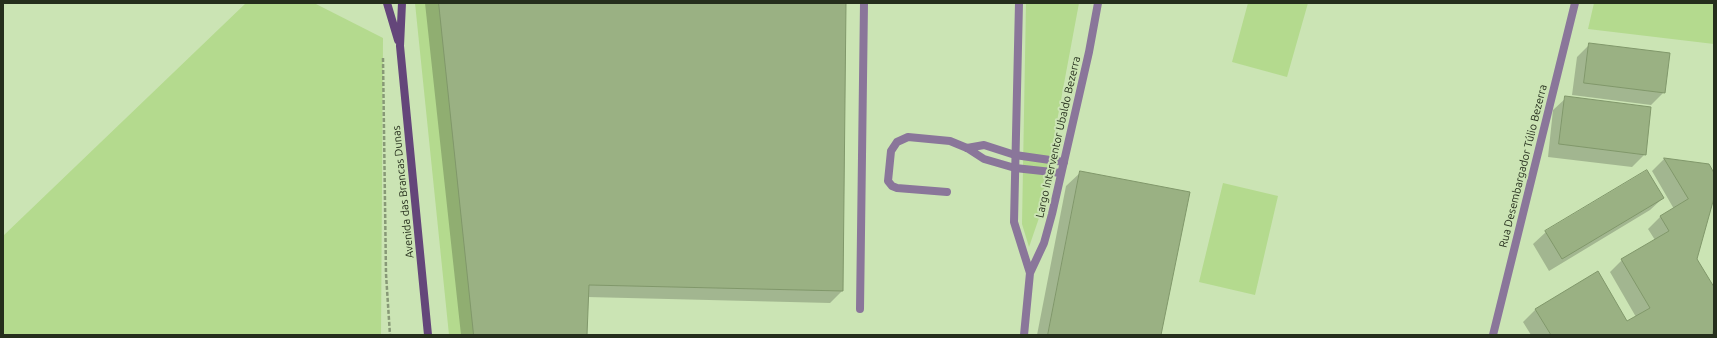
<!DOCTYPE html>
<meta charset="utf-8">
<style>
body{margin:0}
#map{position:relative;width:1717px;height:338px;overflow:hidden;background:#cbe4b4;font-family:Ubuntu,sans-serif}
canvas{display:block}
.frame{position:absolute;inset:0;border:4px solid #252e1c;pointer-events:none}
</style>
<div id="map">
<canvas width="1717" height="338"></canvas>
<div class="frame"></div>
</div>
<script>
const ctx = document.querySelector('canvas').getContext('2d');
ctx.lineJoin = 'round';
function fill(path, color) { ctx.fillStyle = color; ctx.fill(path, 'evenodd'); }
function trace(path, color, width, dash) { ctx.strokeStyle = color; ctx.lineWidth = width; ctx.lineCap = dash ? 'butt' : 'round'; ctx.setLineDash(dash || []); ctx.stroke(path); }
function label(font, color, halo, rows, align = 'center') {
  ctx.font = font + ' Ubuntu,sans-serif'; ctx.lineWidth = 4; ctx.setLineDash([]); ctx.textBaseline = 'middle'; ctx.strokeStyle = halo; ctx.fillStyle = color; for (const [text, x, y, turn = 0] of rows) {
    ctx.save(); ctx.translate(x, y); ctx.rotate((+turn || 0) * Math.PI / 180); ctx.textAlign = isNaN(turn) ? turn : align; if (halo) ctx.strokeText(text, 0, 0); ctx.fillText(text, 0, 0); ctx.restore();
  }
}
fill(new Path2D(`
 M246,3H314L383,38L381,335H3V236Z
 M415,3H439L474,335H449Z
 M1026,3H1079L1039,218L1029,247L1022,224Z
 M1248,3H1308L1287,77L1232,62Z
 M1594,3H1714V44L1588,29Z
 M1223,183L1278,196L1255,295L1199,282Z`), '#b4da8e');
fill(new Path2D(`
 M425,3H845L842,291L830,303L587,297L586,335H461Z
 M1590,44L1664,92L1651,105L1572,95L1577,57Z
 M1566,98L1645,154L1632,167L1548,157L1553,110Z
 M1664,159L1708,165L1714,175V194L1696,260L1714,289V324L1711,335H1531L1523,322L1536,309L1627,323L1636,317L1610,272L1622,260L1655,240L1648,229L1660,217L1674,209L1652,171Z
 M1647,171L1663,198L1650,210L1549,271L1533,244L1546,232Z
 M1081,172L1161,335H1037L1066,186Z`), '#0003');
const building = new Path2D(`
 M439,3H846L843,291L589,285L587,335H474Z
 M1589,43L1670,53L1665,93L1584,83Z
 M1565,96L1651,107L1646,155L1559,144Z
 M1664,158L1709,164L1714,173V198L1697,259L1714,287V328L1712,335H1551L1535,309L1598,271L1627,321L1650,308L1621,259L1669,231L1660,216L1688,199Z
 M1647,170L1664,198L1562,259L1545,231Z
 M1080,171L1190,192L1161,335H1048Z`);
fill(building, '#9ab183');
trace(building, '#80976a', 1);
trace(new Path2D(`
 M383,58L386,274L390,335`), '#879976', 2.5, [4, 2]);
trace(new Path2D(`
 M967,148L984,145L1015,155L1064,162
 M947,192L897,188L892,186L888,181L891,151L897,142L908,137L950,141L967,148L984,159L1015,168L1061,173
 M860,309L864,3`), '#8a769a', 8);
trace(new Path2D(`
 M1019,3L1014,222L1030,273
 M1024,335L1030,273L1044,243L1052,214L1089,52L1098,3
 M1493,335L1575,3`), '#8a769a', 8);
trace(new Path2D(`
 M387,3L398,40
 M402,3L400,46L428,335`), '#64467a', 8);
label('11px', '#252e1c', '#cbe4b4', [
 ["Largo Interventor Ubaldo Bezerra",1058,137,-77],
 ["Rua Desembargador Túlio Bezerra",1523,166,-76],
 ["Avenida das Brancas Dunas",403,192,-96]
]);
</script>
